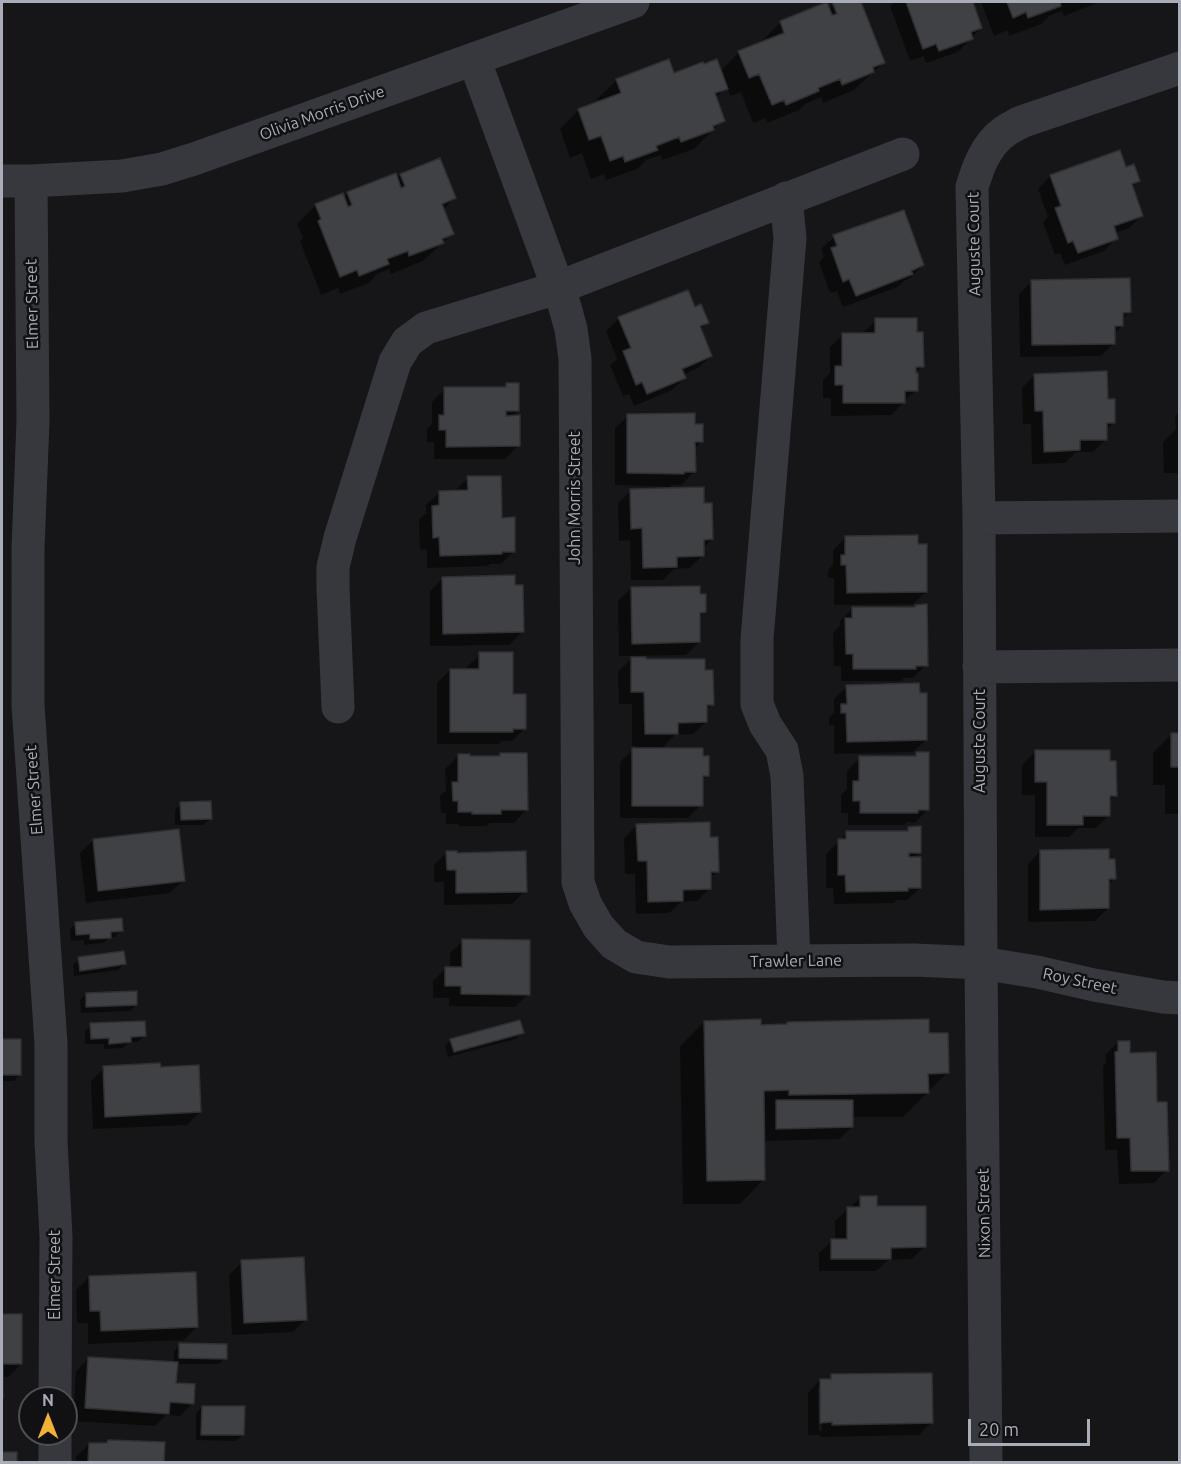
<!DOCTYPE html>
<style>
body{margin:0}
#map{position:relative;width:1181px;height:1464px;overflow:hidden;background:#161618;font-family:Ubuntu,sans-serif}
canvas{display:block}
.frame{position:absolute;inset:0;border:3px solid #a8adb8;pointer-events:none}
.north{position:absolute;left:18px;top:1386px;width:60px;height:60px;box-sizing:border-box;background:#111113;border:2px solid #4d4f55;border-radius:50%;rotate:0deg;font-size:16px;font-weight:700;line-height:24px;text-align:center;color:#a8adb8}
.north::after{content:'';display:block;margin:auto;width:21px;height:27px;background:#f2b134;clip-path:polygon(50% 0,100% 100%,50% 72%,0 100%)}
.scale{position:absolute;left:968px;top:1419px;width:122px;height:27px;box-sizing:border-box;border:3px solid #a8adb8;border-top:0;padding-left:8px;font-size:18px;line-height:21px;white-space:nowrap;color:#a8adb8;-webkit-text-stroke:4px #111113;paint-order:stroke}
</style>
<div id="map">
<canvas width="1181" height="1464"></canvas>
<div class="frame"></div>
<div class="north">N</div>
<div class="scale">20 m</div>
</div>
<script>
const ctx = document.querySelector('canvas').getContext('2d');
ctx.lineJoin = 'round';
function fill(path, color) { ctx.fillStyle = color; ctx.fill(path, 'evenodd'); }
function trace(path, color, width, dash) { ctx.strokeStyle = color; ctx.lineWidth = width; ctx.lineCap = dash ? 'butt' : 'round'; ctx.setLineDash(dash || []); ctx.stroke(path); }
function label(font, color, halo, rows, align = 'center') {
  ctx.font = font + ' Ubuntu,sans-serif'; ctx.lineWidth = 5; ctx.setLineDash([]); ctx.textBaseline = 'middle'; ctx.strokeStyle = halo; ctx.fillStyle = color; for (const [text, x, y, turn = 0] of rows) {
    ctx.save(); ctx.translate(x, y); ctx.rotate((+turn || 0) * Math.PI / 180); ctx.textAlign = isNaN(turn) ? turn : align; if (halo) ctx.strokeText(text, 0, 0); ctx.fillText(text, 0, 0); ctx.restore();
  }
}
fill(new Path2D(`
 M836,2H860L884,62L854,90L823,103L821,97L805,104L799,110L767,123L766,118L753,123L741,92L730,96L727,87L715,99L723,120L694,149L662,160L661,155L646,160L637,169L606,180L604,174L591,179L582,153L570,158L560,129L579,110L599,103L597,99L616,81L668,61L673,75L720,72L739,52L762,43V41L781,22L828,8Z
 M895,2H971L981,28L958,52L926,63L924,56L910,61L890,6Z
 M981,2H1098L1095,4L1064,16L1062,11L1049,16L1041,24L1009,36L1008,30L994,36Z
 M1125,169L1138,181L1132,188L1141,216L1129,228L1115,233L1116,238L1104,251L1065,265L1060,253L1055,255L1043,222L1048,217L1038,189L1050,176Z
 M395,175L396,179L400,175L454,198L443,210L452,234L423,261L391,274L389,269L377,274L369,283L340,294L338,288L321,295L300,241L303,238L297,224L316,205L343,198L348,194Z
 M834,237L923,265L910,278L905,280L898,287L843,307L837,291L830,293L819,262L824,257L821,249Z
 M1032,281L1129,312L1122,320V326L1114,334V343L1101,356L1020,357L1019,294Z
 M619,318L707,323L700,330L711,356L698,368L683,375L685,378L672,390L634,406L629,394L623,396L610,365L617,359L606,331Z
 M876,320L916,333L922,367L916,372V390L891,415L831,416V398H823V380L830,373V347L843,335H863V333Z
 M1035,375L1107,400L1114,422L1105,431L1106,439L1093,452H1076L1065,463L1032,464L1031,424H1023L1022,388Z
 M507,385L518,411L511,417L518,446L505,459H434V442H427V429L432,424V402L445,389H503Z
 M1180,412V476H1178V473H1164L1163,442L1176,429L1175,416Z
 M628,416L694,426L701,442L694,449V472L681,485H672L670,487L615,485V428Z
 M468,478L500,519L514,551L501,564H490L488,566L427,568V549L420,550L419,520L426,513V505L439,493L455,491Z
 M631,491L703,505L712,539L703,548V555L690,568L674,569L663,580H631L630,540L619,541L618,503Z
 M846,537L917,546L926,592L913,604L834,605V578H828V570L833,565V550Z
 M443,578L522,632L509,645L430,646V591Z
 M631,588L705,612L698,618L699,642L686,655L619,656L618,601Z
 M853,608L926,665L913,678H904L901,681H841V666H834L833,633L840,626V621Z
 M480,654L511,695L525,728L512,741H502L499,744H437V683L450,670H467V667Z
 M631,659L704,671L712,704L705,711L706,722L693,734L675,735L661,749L701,757L707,775L701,781V805L688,818H620V762L636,746H632V704H619L618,672Z
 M847,686L926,740L913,752L834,754V725H829V718L834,713V699Z
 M1172,734H1180V818L1179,814H1165V785H1153V753Z
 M1035,752L1109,762L1115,795L1109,802V815L1096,828H1078L1069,837H1035V795H1022V765Z
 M917,753L927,810L915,823L907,822L904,825H848V813H841V795L847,789V771L860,758H912Z
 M501,754L526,810L514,823H490L486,826H459V824H446V813H441L440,796L446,790L445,769L458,756L469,758L498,757Z
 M181,804L210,819L204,825H175V810Z
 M637,825L709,838L717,872L709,879L710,888L697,901L681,902L669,913L636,914L635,874H625L624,838Z
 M909,828L919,852L913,859L920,888L907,900H896L894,903L834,904L833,888H826V854L847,833L905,832Z
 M93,840L183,880L170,893L86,903L80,853Z
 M1040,851L1107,861L1114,879L1107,886L1108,908L1095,921L1028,922V864Z
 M447,852L456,854L525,891L512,904L444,905V882H434V865Z
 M76,923L121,930L115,937H110L103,943L84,945V940L71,941L70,929Z
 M463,941L528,994L515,1007L449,1006V998H433V981L446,968H450V953Z
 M79,959L124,964L118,970L74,976L73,965Z
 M86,994L136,1005L130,1011L81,1013L80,1000Z
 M704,1022L927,1035L948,1072L903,1117H852V1127L839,1139L763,1141L764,1179L740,1204H683L680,1046Z
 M91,1025L144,1036L138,1042H129L123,1048L104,1049V1044H85V1031Z
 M522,1032L516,1039L448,1057L445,1046L451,1040Z
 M2,1041H20V1074L14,1081H2Z
 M1118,1042L1129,1054L1156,1104L1167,1170L1154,1183L1119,1184L1117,1150H1105L1103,1066L1106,1063L1105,1055Z
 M104,1068L159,1069L200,1112L187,1125L93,1129L91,1081Z
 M860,1198L925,1246L912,1259L888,1260L876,1271H819V1253L832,1241H835V1221Z
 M242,1262L306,1319L293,1332L232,1335L229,1275Z
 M89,1277L197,1327L184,1340L88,1344V1323H77L76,1290Z
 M2,1316H21V1364L8,1377H2V1397Z
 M180,1345L225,1358L219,1364H176L175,1384L193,1403L180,1416L166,1415L155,1426L73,1421L76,1371L89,1358L174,1363V1351Z
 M831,1376L931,1423L919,1435L820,1437V1435H808V1393L820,1380H827ZM821,1386L822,1431H819L818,1389Z
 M202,1407L243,1435L236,1441L196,1440V1413Z
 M108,1441L163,1443L162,1462H76V1457L89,1444L105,1445Z`), '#0007');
const building = new Path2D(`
 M827,2L832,15L837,14L832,2H861L885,63L873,67L874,72L842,85L840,79L818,88L819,91L786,105L784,100L772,105L759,74L749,78L738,51L784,33L780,21Z
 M906,2H973L982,28L971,32L973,39L939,51L936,44L923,49Z
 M1007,2H1060L1061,6L1028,18L1026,12L1013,18Z
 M669,59L674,73L703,62L704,64L717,59L728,89L715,93L725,121L713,126L714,130L681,142L679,137L656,146L658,150L625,162L623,156L610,161L601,136L589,140L578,109L621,93L616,79Z
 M1120,150L1126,167L1134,164L1140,181L1132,184L1143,216L1114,226L1118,239L1078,253L1073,241L1068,243L1055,208L1061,206L1050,175Z
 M440,158L456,198L442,204L454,234L442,239L444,243L409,256L408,251L387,259L389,264L359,276L357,270L340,277L318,221L321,219L315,204L343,193L348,207L352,205L347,192L396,173L401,188L405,186L400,174Z
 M904,210L924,265L911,271L913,274L856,296L849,279L843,282L831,248L837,246L833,235Z
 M1130,278L1131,312L1123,313V326H1115V344L1032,345L1031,280Z
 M688,290L695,307L701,304L709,323L700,326L712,356L682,369L686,378L647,394L642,382L636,385L623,351L631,348L618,317Z
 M875,318H917V332H923L924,367H916V373H918V391H905V403H843V385H835V366H842V333H875Z
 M1107,371L1108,399H1115V423H1107V440H1080V450L1044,452L1043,411H1035L1034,374Z
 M506,383H519V411H506V416L520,415V446L446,447V430H439V415H444V387H506Z
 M695,413V424H703V442H695L696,472H684V474L627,473V414Z
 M467,476H501L502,518L515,517V552H502V554L440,556L439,537L433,538L432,506L439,505V491L468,490Z
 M704,487V503H712L713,539L704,540V556L677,557V567L643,568L642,528L631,529L630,489Z
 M918,535V544H927V592L847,593L846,565H841V555H845V536Z
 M515,575V585H523L524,632L443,634L442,577Z
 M700,586V594H706V612L700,613V642L632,644L631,587Z
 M927,604L928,666H916V669H853V654H846L845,618H852V607H915V605Z
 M479,652H513V694H526V729H513V732H450V669H479Z
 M631,657H646V659H705V670H713L714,705H707V722L678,723V734H645L644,692H631Z
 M919,683L920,693H927V740L847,742L846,713H841V704H847L846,685Z
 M1171,733H1180V767H1171Z
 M632,748H703V756H709V776H703V806H632Z
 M1035,750H1110V761H1116L1117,796H1110V816H1083V825H1047V782H1035Z
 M916,752H929V810H918V813H860V801H853V781H859V756H916Z
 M500,753H527L528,810H501V814H472V812H458V801H453L452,782H458V754H470V756H500Z
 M211,801L212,819L181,820L180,802Z
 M710,822V837H718L719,872H711V889L683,890V901L648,902L647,861H638L636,824Z
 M921,826V853H909V857H921V888H908V891L846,892L845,875H838V839H846V831H908V827Z
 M179,829L185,881L98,891L93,839Z
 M1109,849V859H1115L1116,879H1109V908L1040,910V850Z
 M446,851H457V853L526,851L527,892L456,893V870H447Z
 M122,918L123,931L111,932V938L90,939V934L76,935L75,922Z
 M462,939L530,940V995L461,994V986H445V967H462Z
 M124,951L126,964L80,971L78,957Z
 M137,991V1005L86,1007V993Z
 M761,1019V1025L787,1024V1022L929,1019V1033H948L949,1073L928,1074L929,1093L789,1095V1090L764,1091L765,1180L707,1181L704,1021Z
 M520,1020L524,1033L454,1052L450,1039Z
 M145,1021L146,1036L131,1037V1042L109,1044V1038L91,1039L90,1023Z
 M2,1039H21V1075H2Z
 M1118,1041H1130V1053L1156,1052L1157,1102H1167L1169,1171H1131L1130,1138H1117L1115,1052L1118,1051Z
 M160,1063L161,1067L199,1065L201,1112L105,1117L103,1066Z
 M776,1100H853V1127L776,1129Z
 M860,1196H877V1206H926V1247L891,1248V1259H831V1239H847V1207H860Z
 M304,1257L307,1320L244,1323L241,1260Z
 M196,1272L198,1327L101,1331L100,1311H90L89,1276Z
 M2,1314H22V1364H3V1398H2Z
 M179,1343L227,1344V1359L179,1358Z
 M88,1357L178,1362L176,1383L195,1384L194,1404L170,1402L169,1414L85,1408Z
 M932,1373L933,1423L832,1425V1422L820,1423V1379H831V1374Z
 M202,1406H245L244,1435H201Z
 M108,1440L165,1442L164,1462H88L89,1443H107Z
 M2,1452H17V1462H2Z`);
fill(building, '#404145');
trace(building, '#303034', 1.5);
trace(new Path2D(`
 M474,59L564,304L571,329L575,359L578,882L585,903L598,926L614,944L636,957L669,962L914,960L981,963L1037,972L1094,985L1163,997L1180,998
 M2,181H31L122,176L162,169L194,159L633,2
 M31,181L33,421L28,549V705L51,1044V1141L56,1237L55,1398
 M786,198L790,238L757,639V704L765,724L782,750L787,776L794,961
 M979,518L1180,516
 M979,667L1180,665
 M338,707L333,588V567L340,538L395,362L407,342L426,328L557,288L903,154
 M55,1462V1434
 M986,1462L981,963L979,518L972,187C978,167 986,145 1004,132C1009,128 1016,125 1021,122L1180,68`), '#37383d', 33);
label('16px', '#a8adb8', '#111113', [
 ["Olivia Morris Drive",322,113,-20],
 ["Auguste Court",974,244,-91],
 ["Elmer Street",32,304,-91],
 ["John Morris Street",575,498,-90],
 ["Auguste Court",980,741,-90],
 ["Elmer Street",34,790,-94],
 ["Trawler Lane",796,961,-1],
 ["Roy Street",1080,981,12],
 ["Nixon Street",984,1213,-91],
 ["Elmer Street",55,1275,-90]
]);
</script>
